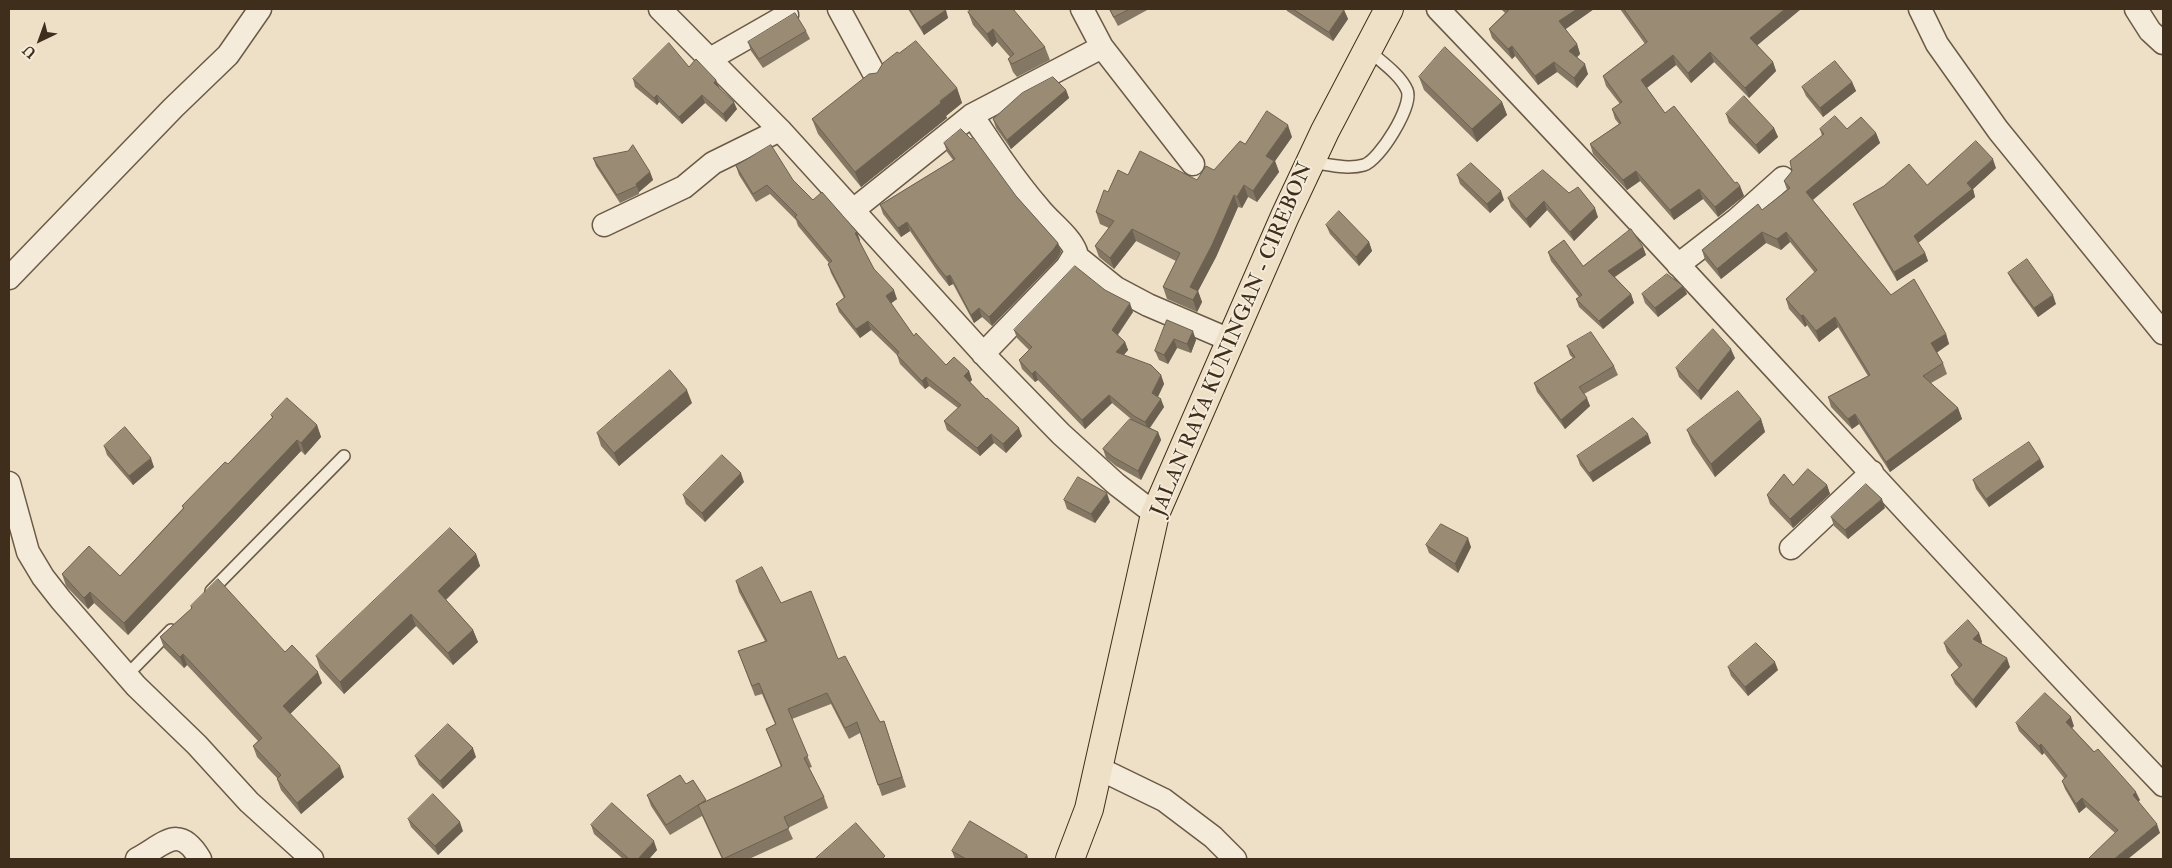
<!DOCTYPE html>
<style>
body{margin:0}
#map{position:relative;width:2172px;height:868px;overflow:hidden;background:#eee0c6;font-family:"IM FELL Double Pica",serif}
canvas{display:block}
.frame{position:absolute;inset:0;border:10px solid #3f2e1b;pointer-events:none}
.north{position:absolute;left:15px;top:15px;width:50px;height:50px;-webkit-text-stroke:4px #f4ebda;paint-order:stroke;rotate:222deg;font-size:14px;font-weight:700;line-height:20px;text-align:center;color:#3f2e1b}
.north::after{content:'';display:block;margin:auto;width:18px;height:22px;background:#3f2e1b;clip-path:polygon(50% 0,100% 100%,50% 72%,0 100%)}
</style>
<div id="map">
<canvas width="2172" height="868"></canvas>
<div class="frame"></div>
<div class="north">U</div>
</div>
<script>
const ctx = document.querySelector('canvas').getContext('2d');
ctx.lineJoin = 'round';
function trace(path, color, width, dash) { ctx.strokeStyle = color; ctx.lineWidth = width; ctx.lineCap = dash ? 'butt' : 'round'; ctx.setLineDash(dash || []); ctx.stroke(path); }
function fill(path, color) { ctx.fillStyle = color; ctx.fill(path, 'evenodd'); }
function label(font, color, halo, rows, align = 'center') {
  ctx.font = font + ' "IM FELL Double Pica",serif'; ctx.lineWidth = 4; ctx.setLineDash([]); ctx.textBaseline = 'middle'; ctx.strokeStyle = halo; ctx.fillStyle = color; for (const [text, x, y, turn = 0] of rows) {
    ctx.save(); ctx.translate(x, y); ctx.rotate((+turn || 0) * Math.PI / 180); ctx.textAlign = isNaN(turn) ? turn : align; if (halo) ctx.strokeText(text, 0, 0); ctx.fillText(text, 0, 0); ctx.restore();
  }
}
const lane = new Path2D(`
 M1310,162C1327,164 1347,170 1364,165C1379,161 1414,105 1407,90C1400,74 1380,61 1367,49
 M211,591L344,456
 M127,675L171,630`);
const street = new Path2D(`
 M660,9L780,130L990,361L1061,434L1116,484L1155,514
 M839,9L876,77
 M1082,9L1102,47L1193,164
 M1438,9C1683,264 1918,529 2163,785
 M1920,9L1937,44L1998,130L2163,333
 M2136,9L2150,31L2163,43
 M710,59L787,15
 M972,115C993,147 1014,179 1039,208C1050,222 1070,236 1076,252L1067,267L983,354
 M852,211L972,115L1102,47
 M604,225L684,187L713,163L780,130
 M1075,255L1116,288L1148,305L1230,340
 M1678,265L1736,220L1783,178
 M9,278L173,108L228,55L260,9
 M9,483L28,552L43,577L61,600L136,686L197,745L249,802L312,859
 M1791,548L1872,472
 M1098,768L1164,800L1213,837L1235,859
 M137,859C165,844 179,823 200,859`);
const highway = new Path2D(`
 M1070,859L1089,809L1155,514L1285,216L1325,131L1389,9`);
trace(lane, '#6b5a46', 14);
trace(street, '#6b5a46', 25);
trace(highway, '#3f2e1b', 30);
trace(lane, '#f4ebda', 11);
trace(street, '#f4ebda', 22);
trace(highway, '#eee0c6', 28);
fill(new Path2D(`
 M908,9H945L948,18L924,35Z
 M1109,9H1149L1118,26Z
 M1286,9H1342L1344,10L1348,19L1333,41L1287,11Z
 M1501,9H1594L1565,29L1577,44L1580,54L1577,57L1588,74L1577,88L1557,72L1538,85L1515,56L1512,59L1492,38L1489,29L1505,13Z
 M1620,9H1801L1757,45L1773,62L1776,71L1749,98L1714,62L1691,83L1676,65L1647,88L1665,113L1735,183L1740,186L1744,196L1718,217L1703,199L1674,220L1640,181L1627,190L1593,154L1590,144L1619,124L1615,119L1612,109L1620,104L1606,86L1603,76L1645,44Z
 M968,12L1045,47L1050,60L1017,77L1013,72L1008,59L1010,57L997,42L992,47L973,25Z
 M806,31L810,39L763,68L751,51L748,42Z
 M899,53L957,88L962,103L946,116L947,118L861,187L818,134L812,119L877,73Z
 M689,67L716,80L719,87L737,109L726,122L705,103L682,124L659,102L657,105L635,87L633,79Z
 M1419,77L1502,102L1507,115L1477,142L1424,90Z
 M1852,82L1856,91L1823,117L1806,96L1802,87Z
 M1066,90L1069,98L1011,149L996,128L993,119Z
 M1726,114L1774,128L1778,137L1759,154L1729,123Z
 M1820,129H1847L1876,133L1880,143L1813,200L1891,295L1946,334L1949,344L1937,352L1943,363L1947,374L1931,383L1958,408L1962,419L1890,472L1859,424L1852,429L1831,407L1828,397L1868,376L1838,327L1819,342L1807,325L1805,327L1789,309L1786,299L1815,273L1790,242L1781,250L1766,243L1721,279L1705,260L1702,250L1762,210L1787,190L1784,181L1822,136Z
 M1292,137L1275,161L1279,172L1257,202L1248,197L1242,208L1238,207L1216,257L1198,291L1202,302L1197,312L1167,299L1163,287L1176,261L1136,241L1114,269L1099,257L1095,246L1109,228L1100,224L1096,212L1108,192L1128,175L1197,180L1214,170L1245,144Z
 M944,143L1016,196L1058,243L1061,252L1057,259L992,326L982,317L974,323L953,284L949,286L938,272L910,231L901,237L883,214L880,205L953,160L947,152Z
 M593,158L650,172L653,180L639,192V194L620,203L596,166Z
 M736,166L793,180L813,200L860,240L859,241L874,269L897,299L891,303L914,336L946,365L969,371L972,380L970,382L1022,436L1006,453L994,443L980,456L947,430L944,421L958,408L929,386L925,389L900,364L897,355L871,330L860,338L839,312L836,304L844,298L831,273L828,264L829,263L798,226L796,220L770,194L756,202L739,175Z
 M1996,168L1973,189L1975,197L1918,243L1925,253L1928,261L1897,281L1857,212L1853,204Z
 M1457,175L1504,200L1490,213L1460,184Z
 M1569,193L1598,217L1574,241L1547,210L1530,228L1511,207L1508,198Z
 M1326,225L1369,242L1372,251L1359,266L1330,234Z
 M1643,247L1646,255L1615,277L1631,294L1634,303L1603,329L1579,307L1576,299L1579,297L1551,261L1548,252L1583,266Z
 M2008,273L2056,304L2038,317L2012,281Z
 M1683,286L1687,294L1658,317L1645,303L1642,294Z
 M1133,312L1118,335L1125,342L1128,350L1124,355L1161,375L1164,384L1158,397L1164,407L1150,428L1158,432L1161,440L1141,480L1116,466L1106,458L1103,449L1131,419L1112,403L1085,429L1038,380L1035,382L1022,369L1019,360L1029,350L1017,338L1014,330Z
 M1167,320L1196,340L1191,353L1177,348L1168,364L1159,360L1155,351Z
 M1567,346L1614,366L1618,375L1584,394L1590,406L1565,429L1537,392L1534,383L1573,358L1570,355Z
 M1735,358L1701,400L1679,377L1676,368Z
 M692,403L619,466L601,446L597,433Z
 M271,415L317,425L321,437L305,455L301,451L128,635L94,603L88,609L66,586L62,574L120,576L183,508L182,506L228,464L272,418Z
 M1761,419L1765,432L1715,477L1692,443L1687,430Z
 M1651,443L1593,482L1580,465L1577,456Z
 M104,446L154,467L133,485L107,455Z
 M2040,459L2044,467L1989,507L1976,489L1973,480Z
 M744,482L705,522L686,504L683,495Z
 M1793,485H1827L1830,494L1793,528L1770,504L1767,495Z
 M1064,500L1110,502L1095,523L1067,509Z
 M1885,508L1848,539L1834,526L1831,517Z
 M1426,545L1471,547L1458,573L1429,553Z
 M476,554L480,566L446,600L473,630L478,642L453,665L416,626L344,694L320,668L316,656Z
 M736,581L781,603L838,659L880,722L884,721L906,787L882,796L860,733L849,739L831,704L792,719L812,767L809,768L824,797L828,808L788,828L793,839L749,859H722L702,816L670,835L651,806L647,795L686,784L693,780L706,801L781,767L766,729L775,724L762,694L755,696L738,651L765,641L739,592Z
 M191,606L285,652L322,683L290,714L344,777L301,814L281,790L277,779V778L257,757L253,746L258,741L187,665L184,668L164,648L160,637L191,609Z
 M1979,633L1982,642L1981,643L2010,667L1976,708L1955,684L1951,675L1959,668L1947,652L1944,643Z
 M1728,667L1778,670L1748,696L1731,676Z
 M2016,723L2074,726L2072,728L2140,800L2138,802L2160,833H2115L2086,807L2079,813L2065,789L2062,781L2064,778L2044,753L2042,755L2019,731Z
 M415,756L476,757L443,789L419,765Z
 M408,819L463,831L438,855L411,827Z
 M591,825L657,850L649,859H623L594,834Z
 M952,851L1027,855L1028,859H955Z`), '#847864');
fill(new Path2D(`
 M1577,9H1594L1563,31L1559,21Z
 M1785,9H1801L1754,48L1750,38Z
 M946,10L948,18L924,35L921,27Z
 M1344,10L1348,19L1333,41L1329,32Z
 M993,29L997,42L992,47L987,34Z
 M1577,44L1580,54L1573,61L1569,51Z
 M1512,46L1515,56L1512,59L1508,49Z
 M1710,52L1714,62L1691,83L1688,73Z
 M1673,55L1676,65L1645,89L1641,80Z
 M1554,62L1557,72L1538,85L1535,76Z
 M1773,62L1776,71L1749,98L1745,88Z
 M1585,64L1588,74L1577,88L1574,78Z
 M716,80L719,88L714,83Z
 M1852,82L1856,91L1823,117L1820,108Z
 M957,88L962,103L946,116L947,118L861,187L855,172Z
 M1066,90L1069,98L1011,149L1007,140Z
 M657,95L659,102L657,105L654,98Z
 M702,95L705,103L682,124L679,117Z
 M734,102L737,109L726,122L723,114Z
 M1502,102L1507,115L1477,142L1472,129Z
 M1288,125L1292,137L1275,161L1279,172L1257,202L1253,191L1266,156Z
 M1774,128L1778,137L1759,154L1756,145Z
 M1876,133L1880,143L1810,202L1806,192Z
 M1993,159L1996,168L1973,189L1975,197L1917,244L1914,236L1967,183Z
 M1636,171L1640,181L1627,190L1623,180Z
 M650,172L653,180L639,192L636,184Z
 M1244,185L1248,197L1242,208L1237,197Z
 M1740,186L1744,196L1718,217L1715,207Z
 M1699,189L1703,199L1674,220L1670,210Z
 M1501,191L1504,200L1490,213L1487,204Z
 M1234,195L1238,207L1216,257L1198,291L1202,302L1197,312L1193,300L1190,287Z
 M1544,201L1547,210L1530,228L1526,219Z
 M1595,208L1598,217L1574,241L1570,232Z
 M907,222L910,231L901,237L898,228Z
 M1132,229L1136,241L1114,269L1110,258Z
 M857,232L860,240L858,242L855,233Z
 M1762,232L1766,243L1721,279L1717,269Z
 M1786,232L1790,242L1781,250L1777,239Z
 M1369,242L1372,251L1359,266L1356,257Z
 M1058,243L1061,252L1057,259L992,326L989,317Z
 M1643,247L1646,255L1611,279L1608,271Z
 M1925,253L1928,261L1897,281L1894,272Z
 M950,275L953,284L949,286L946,277Z
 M1683,286L1687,294L1658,317L1655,308Z
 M894,290L897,299L889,305L886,296Z
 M1631,294L1634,303L1603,329L1599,321Z
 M2053,295L2056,304L2038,317L2034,308Z
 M1130,303L1133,312L1115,338L1112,330Z
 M979,308L982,317L974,323L971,315Z
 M1803,315L1807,325L1805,327L1801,316Z
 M1835,317L1838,327L1819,342L1816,331Z
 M868,321L871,330L860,338L856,329Z
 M1193,331L1196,340L1191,353L1187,344Z
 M1946,334L1949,344L1935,354L1931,343Z
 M1174,339L1177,348L1168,364L1164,355Z
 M1125,342L1128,350L1119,360L1116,352Z
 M1731,349L1735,358L1701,400L1698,391Z
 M969,371L972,380L967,385L964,376Z
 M1035,371L1038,380L1035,382L1032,374Z
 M1161,375L1164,384L1155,402L1152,393Z
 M926,377L929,386L925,389L922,381Z
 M687,390L692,403L619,466L614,453Z
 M1109,395L1112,403L1085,429L1082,420Z
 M1587,398L1590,406L1565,429L1561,420Z
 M1161,399L1164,407L1148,430L1145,422Z
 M1958,408L1962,419L1890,472L1886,462Z
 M1855,414L1859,424L1852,429L1848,419Z
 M1761,419L1765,432L1715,477L1711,464Z
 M317,425L321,437L305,455L301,443Z
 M1019,428L1022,436L1006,453L1003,444Z
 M1158,432L1161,440L1141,480L1138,471Z
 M991,434L994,443L980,456L977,448Z
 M1648,434L1651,443L1593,482L1589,473Z
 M297,440L301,451L128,635L124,623Z
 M151,458L154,467L133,485L129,476Z
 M2040,459L2044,467L1989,507L1986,499Z
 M741,473L744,482L705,522L702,513Z
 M1827,485L1830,494L1793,528L1790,519Z
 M1107,493L1110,502L1095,523L1091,514Z
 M1882,499L1885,508L1848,539L1845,530Z
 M1468,538L1471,547L1458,573L1455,564Z
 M476,554L480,566L442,603L438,591Z
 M90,592L94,603L88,609L84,598Z
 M411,614L416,626L344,694L340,682Z
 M473,630L478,642L453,665L448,653Z
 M1979,633L1982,642L1977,648L1973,639Z
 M183,654L187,665L184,668L180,657Z
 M2007,658L2010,667L1976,708L1973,700Z
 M1775,662L1778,670L1748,696L1745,687Z
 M318,672L322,683L287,717L283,706Z
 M2071,717L2074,726L2069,731L2066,722Z
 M2041,744L2044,753L2042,755L2039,746Z
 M473,748L476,757L443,789L440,781Z
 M340,766L344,777L301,814L297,803Z
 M2136,792L2140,800L2136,804L2133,795Z
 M2082,798L2086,807L2079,813L2076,804Z
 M460,822L463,831L438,855L435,846Z
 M2157,824L2160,833L2128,859H2114Z
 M654,841L657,850L649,859H638Z
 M1027,855L1028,859H1024Z`), '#6c6151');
const building = new Path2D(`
 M910,9H945L946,10L921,27Z
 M972,9H1013L1045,47L1012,64L1008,59L1014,54L993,29L987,34L968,12Z
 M1110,9H1130L1114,17Z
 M1293,9H1342L1344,10L1329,32Z
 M1506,9H1577L1559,21L1577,44L1569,51L1585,64L1574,78L1554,62L1535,76L1512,46L1508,49L1489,29L1508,11Z
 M1624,9H1785L1750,38L1773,62L1745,88L1710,52L1688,73L1673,55L1641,80L1665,113L1674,106L1735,183L1737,182L1740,186L1715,207L1699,189L1670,210L1636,171L1623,180L1590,144L1621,123L1612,109L1622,102L1603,76L1647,42Z
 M795,13L806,31L759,59L748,42Z
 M916,41L957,88L940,101L941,103L855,172L812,119L869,74L877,73L883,63L897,52L899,53Z
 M669,43L689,67L696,59L716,80L714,83L734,102L723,114L702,95L679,117L657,95L654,98L633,79Z
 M1445,47L1502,102L1472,129L1419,77Z
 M1835,61L1852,82L1820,108L1802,87Z
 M1053,77L1066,90L1007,140L993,119L1022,93Z
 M1744,96L1774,128L1756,145L1726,114Z
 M1267,111L1288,125L1266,156L1274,161L1253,191L1244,185L1237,197L1234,195L1212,245L1190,287L1198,291L1193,300L1163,287L1180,253L1132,229L1110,258L1095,246L1114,221L1096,212L1104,190L1108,192L1118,170L1128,175L1140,151L1197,180L1206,166L1214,170L1240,141L1245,144Z
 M1835,116L1847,129L1861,117L1876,133L1806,192L1891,295L1914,279L1946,334L1931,343L1943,363L1923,376L1958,408L1886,462L1855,414L1848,419L1828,397L1870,375L1835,317L1816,331L1803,315L1801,316L1786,299L1817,270L1786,232L1777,239L1762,232L1717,269L1702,250L1758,204L1762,210L1790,188L1784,181L1792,171L1790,161L1824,134L1820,129Z
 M961,129L971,139L973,137L1016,196L1058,243L1053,250L989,317L979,308L971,315L950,275L946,277L935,263L907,222L898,228L880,205L955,159L944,143Z
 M1976,141L1993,159L1967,183L1972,189L1914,236L1925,253L1894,272L1853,204L1884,186L1909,164L1927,185Z
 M633,145L650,172L636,184L637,186L617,195L593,158L628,151Z
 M771,145L793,180L813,200L822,192L857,232L855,233L874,269L894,290L886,296L914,336L916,333L946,365L954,357L969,371L964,376L986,399L987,398L1019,428L1003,444L991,434L977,448L944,421L961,405L926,377L922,381L897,355L899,352L868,321L856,329L836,304L845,297L828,264L832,261L795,217L797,215L767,185L753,194L736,166Z
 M1471,163L1501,191L1487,204L1457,175Z
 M1543,170L1569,193L1578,187L1595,208L1570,232L1544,201L1526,219L1508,198Z
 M1339,211L1369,242L1356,257L1326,225Z
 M1631,229L1643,247L1608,271L1631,294L1599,321L1576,299L1582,295L1548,252L1564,240L1583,266Z
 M2027,259L2053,295L2034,308L2008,273Z
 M1075,266L1105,290L1130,303L1112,330L1125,342L1116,352L1151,365L1161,375L1152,393L1161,399L1145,422L1134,416L1109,395L1082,420L1035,371L1032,374L1019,360L1032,347L1014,330Z
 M1667,274L1683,286L1655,308L1642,294Z
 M1167,320L1193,331L1187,344L1174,339L1164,355L1155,351Z
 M1713,329L1731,349L1698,391L1676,368Z
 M1591,332L1614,366L1579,387L1587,398L1561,420L1534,383L1575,357L1567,346Z
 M670,370L687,390L614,453L597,433Z
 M1738,391L1761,419L1711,464L1687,430Z
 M287,398L317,425L301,443L297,440L124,623L90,592L84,598L62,574L89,546L120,576L184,508L182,506L225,462L228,464L273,417L271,415Z
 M1633,418L1648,434L1589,473L1577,456Z
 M1130,419L1158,432L1138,471L1113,457L1103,449Z
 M125,427L151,458L129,476L104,446Z
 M2029,442L2040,459L1986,499L1973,480Z
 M722,455L741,473L702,513L683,495Z
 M1808,469L1827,485L1790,519L1767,495L1784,474L1793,485Z
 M1078,477L1107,493L1091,514L1064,500Z
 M1866,484L1882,499L1845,530L1831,517Z
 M1441,524L1468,538L1455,564L1426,545Z
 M450,528L476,554L438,591L473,630L448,653L411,614L340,682L316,656Z
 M762,567L781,603L811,591L838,659L845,656L880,722L884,721L902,777L878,785L857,722L845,728L827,693L788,709L808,756L804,758L824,797L784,817L789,828L723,859L698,805L666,825L647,795L680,775L686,784L693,780L706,800L698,805L782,766L766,729L776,724L759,683L752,686L738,651L767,641L736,581Z
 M218,579L285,652L292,645L318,672L283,706L340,766L297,803L277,779L281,775L253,746L262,738L183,654L180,657L160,637L192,608L191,606Z
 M1968,620L1979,633L1973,639L2007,658L1973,700L1951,675L1962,665L1944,643Z
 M1756,643L1775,662L1745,687L1728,667Z
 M2045,693L2071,717L2066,722L2094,752L2098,749L2136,792L2133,795L2157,824L2114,859H2088L2118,830L2082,798L2076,804L2062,781L2067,776L2041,744L2039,746L2016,723Z
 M448,724L473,748L440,781L415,756Z
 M433,794L460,822L435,846L408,819Z
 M612,803L654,841L638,859H629L591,825Z
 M970,821L1027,855L1024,859H966L952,851Z
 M856,823L885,856L882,859H815Z`);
fill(building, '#9a8b74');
trace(building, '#6c6151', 1);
label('21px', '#3f2e1b', '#f4ebda', [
 ["JALAN RAYA KUNINGAN - CIREBON",1233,340,-67]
]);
</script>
